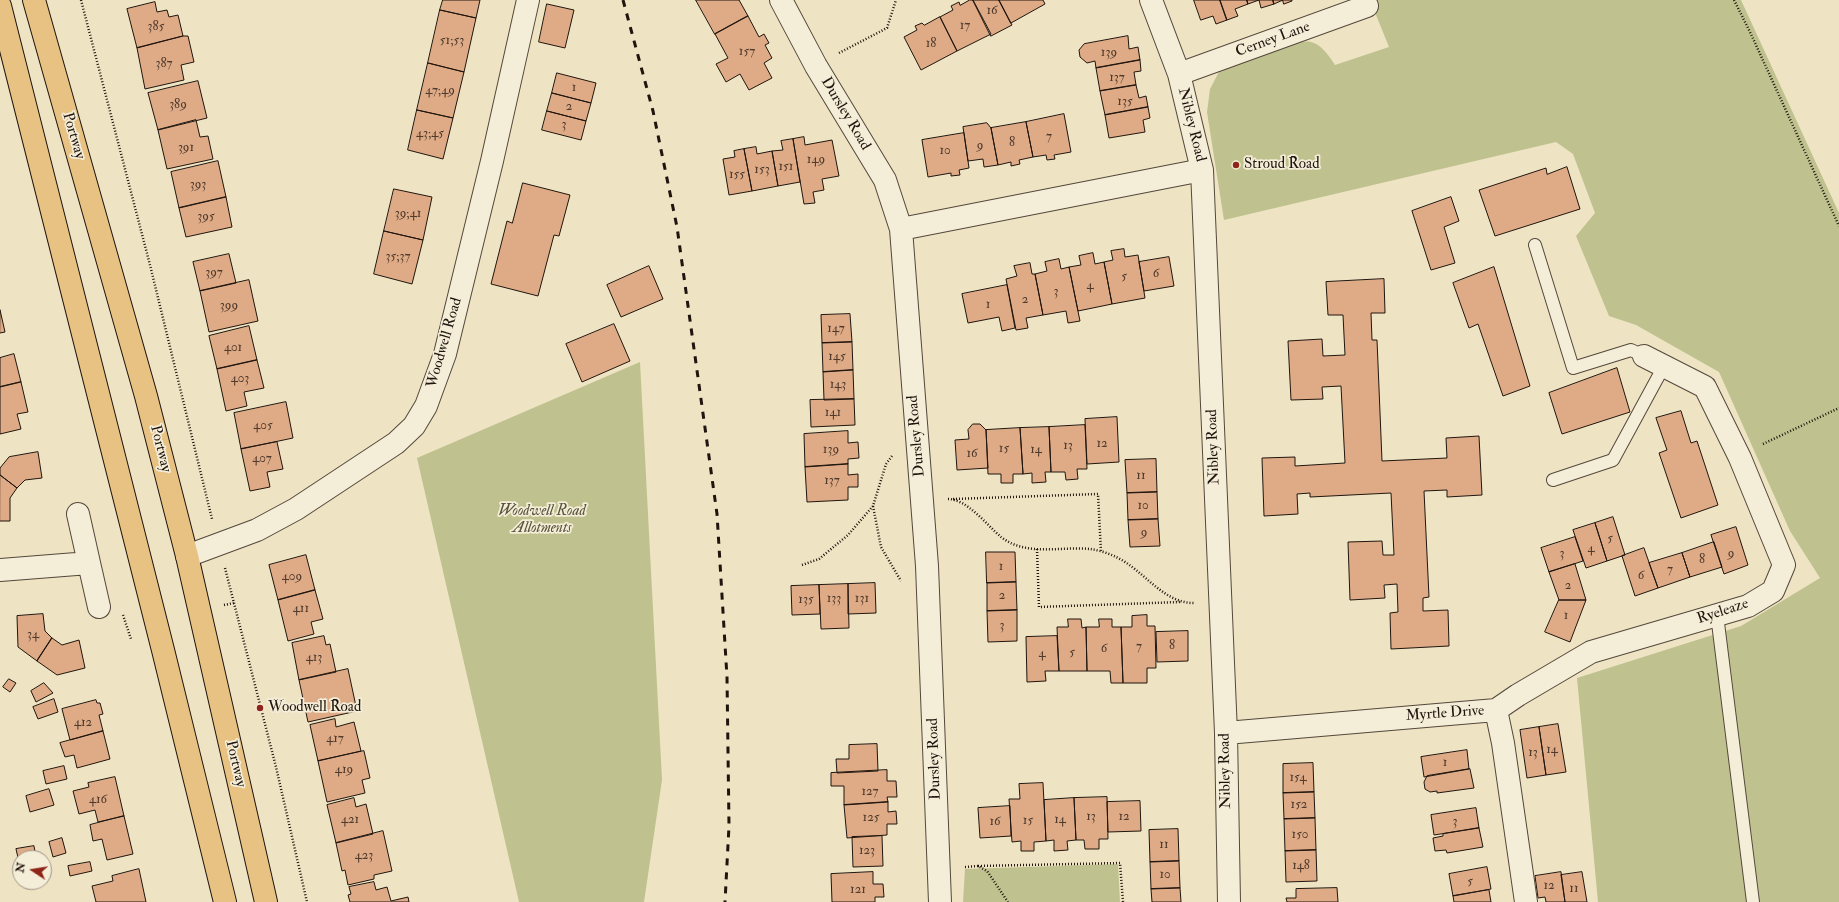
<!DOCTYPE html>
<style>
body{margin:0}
#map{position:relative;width:1839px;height:902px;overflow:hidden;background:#eee3c3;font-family:"IM FELL Double Pica",serif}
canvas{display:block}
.north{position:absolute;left:12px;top:850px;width:40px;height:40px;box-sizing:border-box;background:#f4edd8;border:1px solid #9f9787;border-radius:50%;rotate:282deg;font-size:11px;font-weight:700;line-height:16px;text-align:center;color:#20150e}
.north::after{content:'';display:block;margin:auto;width:14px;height:18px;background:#8f2418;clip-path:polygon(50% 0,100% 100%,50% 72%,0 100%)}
</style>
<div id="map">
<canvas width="1839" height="902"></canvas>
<div class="north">N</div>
</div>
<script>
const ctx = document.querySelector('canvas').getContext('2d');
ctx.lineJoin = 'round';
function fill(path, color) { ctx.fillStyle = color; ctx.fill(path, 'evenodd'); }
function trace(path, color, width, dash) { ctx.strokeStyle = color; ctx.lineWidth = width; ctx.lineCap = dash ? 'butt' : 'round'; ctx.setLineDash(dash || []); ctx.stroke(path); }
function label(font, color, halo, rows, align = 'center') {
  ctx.font = font + ' "IM FELL Double Pica",serif'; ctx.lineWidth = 3.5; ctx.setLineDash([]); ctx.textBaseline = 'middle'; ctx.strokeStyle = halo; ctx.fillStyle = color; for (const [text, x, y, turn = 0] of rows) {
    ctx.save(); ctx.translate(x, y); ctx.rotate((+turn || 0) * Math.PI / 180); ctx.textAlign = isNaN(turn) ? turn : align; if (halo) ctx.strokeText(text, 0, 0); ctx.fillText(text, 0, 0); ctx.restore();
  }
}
fill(new Path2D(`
 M1370,0H1741L1839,213V902H1598L1577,678L1741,626L1820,578L1790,531L1719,372L1636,325L1609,316L1576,236L1595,213L1573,154L1556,142L1224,220L1207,112L1210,89L1220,70C1241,63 1292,38 1311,42C1321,44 1330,57 1335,65L1389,47Z
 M640,362L662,780L644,902H519L417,458Z
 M1118,864L1120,902H963L965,869Z`), '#bfc28f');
const building = new Path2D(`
 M443,0H480L476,18L440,10Z
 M696,0H739L748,16L715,34Z
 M970,0H973L991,34L957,51L940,17L953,10L951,6L959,2L960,5Z
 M973,0H999L1012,25L991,36Z
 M999,0H1043L1045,4L1011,23Z
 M1194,0H1220L1227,20L1216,24L1213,16L1201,20Z
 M1220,0H1247L1248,4L1235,9L1238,16L1227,20Z
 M1247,0H1273L1274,4L1261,8L1259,0L1248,4Z
 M1273,0H1283L1274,4Z
 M1283,0H1292V1L1284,4Z
 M155,2L157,12L167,10L169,17L178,15L183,36L137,48L127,9Z
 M547,4L574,10L565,48L539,42Z
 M440,10L476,18L464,72L428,63Z
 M748,16L759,37L764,34L769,43L765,45L772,58L764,63L772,78L749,90L740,74L726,82L716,64L728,58L715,34Z
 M940,17L957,51L921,70L904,37L917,30L915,26L922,23L924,25Z
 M183,36H188L194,62L181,65L184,80L145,89L137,48Z
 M1128,36L1129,49L1138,47L1140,60L1096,68L1095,61L1087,63L1080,57L1079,50L1084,44Z
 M1140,60L1141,71L1134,72L1136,85L1100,91L1096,68Z
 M428,63L464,72L453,118L417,110Z
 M557,73L596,83L591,103L552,93Z
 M198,81L207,118L158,130L148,93Z
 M1136,85L1139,98L1146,96L1148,107L1105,115L1100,91Z
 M552,93L591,103L586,121L547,111Z
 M1148,107L1150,118L1143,120L1145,132L1109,138L1105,115Z
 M417,110L453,118L443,159L408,150Z
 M547,111L586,121L581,140L542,130Z
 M1064,114L1071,152L1054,155L1055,159L1047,160L1046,155L1033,157L1026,122Z
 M196,120L200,137L208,136L213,159L167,169L158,130Z
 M1026,122L1033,157L1019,160L1020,164L1011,166V162L998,165L991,128Z
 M987,123L991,128L998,165L984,167L983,159L968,161L963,127Z
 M964,133L969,168L959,170L960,175L951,176V173L928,177L922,140Z
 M804,137L805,145L832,140L839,176L822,179L824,190L813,192L815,203L804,204L793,139Z
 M793,139L800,182L778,186L772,151L783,150L781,141Z
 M756,147L757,154L772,151L778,186L752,191L744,149Z
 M744,149L752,191L729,195L723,159L735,157L734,151Z
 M218,161L226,197L179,208L171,172Z
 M1567,167L1580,209L1495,236L1479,190L1546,168L1547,174Z
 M523,183L570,195L559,236L554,235L538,296L491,284L507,221L512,223Z
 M394,189L432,197L423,240L384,231Z
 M226,197L232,227L186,237L179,208Z
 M1451,197L1459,221L1444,227L1455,263L1431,270L1412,211Z
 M384,231L423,240L412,284L374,274Z
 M1124,249L1125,257L1138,255L1145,298L1112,304L1104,262L1113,260L1111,251Z
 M1093,253L1095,264L1104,262L1112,304L1078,311L1069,267L1081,265L1079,256Z
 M229,254L236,283L200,291L193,262Z
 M1169,257L1174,286L1144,291L1139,262Z
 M1059,259L1061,269L1069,267L1080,321L1068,323L1066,311L1043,315L1035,274L1047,271L1045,262Z
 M1030,263L1032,274H1035L1043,315L1026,318L1028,328L1016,330L1006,279L1017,276L1014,266Z
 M649,266L663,299L621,317L607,285Z
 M1494,267L1530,386L1503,396L1478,324L1469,328L1453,283Z
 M1384,279L1385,313H1371L1372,340H1377L1382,461L1447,458L1446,438L1479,436L1482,495L1447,497V490L1424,491L1429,597L1423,598V611L1448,610L1449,646L1391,649L1390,613L1398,612L1397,584L1384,585L1385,598L1350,600L1348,542L1382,541L1383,555H1394L1391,493L1310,497V493L1297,494L1298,514L1264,516L1262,458L1295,457V466L1345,463L1341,386L1322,387L1323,399L1291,400L1288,341L1322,339L1323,356L1345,355L1343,315H1328L1326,282Z
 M249,280L258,321L209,332L200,291Z
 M1007,285L1015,328L1002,331L999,317L968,323L962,294Z
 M0,310L5,332L0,333Z
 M850,314L852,342L822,343L821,315Z
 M614,324L630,361L582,382L566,344Z
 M249,326L257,360L217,369L209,336Z
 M852,342L853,370L823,372L822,343Z
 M14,354L21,382L0,387V358Z
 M257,360L264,388L244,392L247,406L226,411L217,369Z
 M1617,368L1630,412L1562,434L1549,393Z
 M853,370L854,399L824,400L823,372Z
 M21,382L28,412L17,414L21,429L0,434V387Z
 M854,399L855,425L811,427L810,400Z
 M286,402L293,438L241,449L234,413Z
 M1681,411L1691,443L1697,441L1718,505L1681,518L1659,453L1667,450L1656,418Z
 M1117,417L1119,462L1087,464L1085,419Z
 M973,424H980L986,430L988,468L957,470L955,440L969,439L968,430Z
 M1085,425L1087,469H1077L1078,479L1066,480L1065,472H1051L1049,427Z
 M1049,427L1051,472H1045L1046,482L1032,483V473L1023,474L1020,428Z
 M1020,428L1023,474H1013V483H1001V474H988L986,430Z
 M848,431V443L858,442L859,458L848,459V464L805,467L804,434Z
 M277,442L283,469L267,472L270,487L250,491L241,449Z
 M38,452L42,478L25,480L17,488L0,475V468L9,457Z
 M1156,459L1157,492L1127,493L1125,460Z
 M848,464V475L858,474V487H848V500L807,502L805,467Z
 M0,475L17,488L10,498V521H0Z
 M1157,492L1158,519L1128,520L1127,493Z
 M1613,517L1625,555L1607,561L1595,523Z
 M1158,519L1160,546L1130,547L1128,520Z
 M1595,523L1607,561L1586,568L1573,530Z
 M1736,527L1748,565L1724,574L1711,535Z
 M1575,537L1583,561L1549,572L1541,548Z
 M1714,542L1722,567L1690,577L1682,553Z
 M1644,548L1658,588L1635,596L1622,556Z
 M986,552H1015L1016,582L987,583Z
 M1682,553L1690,577L1658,588L1649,563Z
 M306,555L315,590L278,600L269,565Z
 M1575,564L1586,600H1559L1549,572Z
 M1016,582L1017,610L987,611V583Z
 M875,583L876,613L848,614V584Z
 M848,584L849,628L821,629L819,585Z
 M819,585L820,614L792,615L791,586Z
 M315,590L323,619L311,622L314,634L288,641L278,600Z
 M1559,600H1586L1570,642L1545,632Z
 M1017,610V641L988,642L987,611Z
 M43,614L45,631L52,638L37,661L18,647L17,616Z
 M1147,615V626H1155L1156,668H1147V683H1123L1121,627H1132V616Z
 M1068,619H1081L1082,628L1086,627L1087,671H1059L1057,627H1068Z
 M1099,619H1112V627H1121L1123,683H1111L1110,671H1087L1086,627H1099Z
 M1188,631V661L1157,662L1156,632Z
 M324,636L326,645L330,644L336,672L299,680L292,643Z
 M1057,636L1059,671H1045L1046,681L1027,682L1026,637Z
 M52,638L62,645L79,640L85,668L57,675L37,661Z
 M348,669L357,711L308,722L299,680Z
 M9,679L16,683L10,692L3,687Z
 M44,683L53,693L36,702L31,691Z
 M54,699L58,712L38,719L33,707Z
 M96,700L97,703H100L103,714L99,715L103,731L70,740L62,709Z
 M335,719L336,727L354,722L361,751L318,761L310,725Z
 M1558,724L1566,772L1546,775L1539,727Z
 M1539,727L1546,775L1527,778L1520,730Z
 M103,731L110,759L77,768L74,755L65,757L60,743Z
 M877,744L878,771L837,773L836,759H849V745Z
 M1467,750L1469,769L1424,777L1421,757Z
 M364,751L370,778L362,780L365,793L327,802L318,761Z
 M1313,763L1314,792L1283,793V764Z
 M64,766L67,779L46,784L43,771Z
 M1470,769L1474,788L1437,793V791L1430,792L1425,789L1424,782L1427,776Z
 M887,770V781H896L897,797H887L888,802L844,805V786H831V773Z
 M115,777L124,816L98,822L95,810L79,814L73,791L89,787L88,783Z
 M1043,783L1046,841L1034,842V851H1021V841L1012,842L1009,799H1020L1019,784Z
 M49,789L54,805L30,812L26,796Z
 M1314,792L1315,818L1284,819L1283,793Z
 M1107,797L1108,839H1099V849H1085L1084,840H1076L1074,798Z
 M354,798L356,807L366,804L373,834L336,843L327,805Z
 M1074,798L1076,840L1067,841L1068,850L1054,851V840L1046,841L1044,800Z
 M1140,801L1141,831L1108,832L1107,802Z
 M888,802V812L896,811L897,824H887V835L847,838L844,805Z
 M1010,806L1011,836L980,838L978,808Z
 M1476,808L1479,828L1434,835L1431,815Z
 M124,816L133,854L107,860L102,839L93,841L90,825Z
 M1315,818L1316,850L1285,851L1284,819Z
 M1479,828L1483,847L1447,853L1446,850L1435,851L1433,838L1443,836V834Z
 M1178,829L1179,861L1150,862L1149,830Z
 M383,831L392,871L374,875V879L348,885L345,870L342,871L336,843Z
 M882,836L883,866L853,867L852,837Z
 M62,838L66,853L53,857L49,842Z
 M34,846L36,858H20L19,862L16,849Z
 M1316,850L1317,881L1286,882L1285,851Z
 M1179,861L1180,888L1151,889L1150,862Z
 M90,862L92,871L70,876L68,866Z
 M1487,867L1491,889L1453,896L1449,874Z
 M139,869L146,902H96L92,886L113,881L112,876Z
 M873,872V884H883L884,897H875V902H832L831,874Z
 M1561,872L1565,902H1546L1545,897L1538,898L1535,876Z
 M1582,872L1587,902H1565L1561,875Z
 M374,882L376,890L387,887L391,901L408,897L409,902H350L348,895L351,894L349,887Z
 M1180,888L1181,902H1152L1151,889Z
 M1337,888L1338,902H1287L1286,898H1296V889Z
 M1489,890L1491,902H1454L1453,896Z`);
fill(building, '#deab86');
trace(building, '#20150e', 1);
const service = new Path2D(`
 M1535,245L1573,368L1631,350L1644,356
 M1553,480L1613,460L1664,366
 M1717,615L1753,902`);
const minor = new Path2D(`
 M781,0L816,66L885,180L901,229L927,566L940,902
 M1151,0L1179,74L1202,170L1226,733L1229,902
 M1179,74L1367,6
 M901,229L1202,170
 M78,514L89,563
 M187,556L257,530L296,509L396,443L414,426L426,406L445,354L492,161L528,0
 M0,570L89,563L99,607
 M1496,710L1518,695L1591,652L1748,606L1773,591L1784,565L1740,458L1705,387L1644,356
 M1226,733L1496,710L1503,743L1526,902`);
const trunk = new Path2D(`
 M34,0L146,396L187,556L266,902
 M0,6L163,650L225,902`);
trace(service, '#54483b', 14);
trace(minor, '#54483b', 24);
trace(trunk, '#20150e', 24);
trace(new Path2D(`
 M81,0L150,265L212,519
 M1734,0L1750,32L1839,226
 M839,53L887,28L896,0
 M1763,444L1839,408
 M892,456L886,464L873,506L881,547L901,581
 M948,499C967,499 987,525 1001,537C1027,557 1060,546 1090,549C1098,550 1108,553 1116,557C1143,569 1163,604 1195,603
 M953,499L1098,494L1101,552
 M1037,549L1039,607L1180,602
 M802,565L819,559L848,535L873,506
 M225,568L276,767L307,902
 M224,605L234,603
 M123,615L131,639
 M978,866L1120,863L1123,902
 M965,867L978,866L987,871L1008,902`), '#20150e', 2.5, [1, 2]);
trace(service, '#f4edd8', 12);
trace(minor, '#f4edd8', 22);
trace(trunk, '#e7c282', 22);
trace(new Path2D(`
 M623,0L653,111L677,227L717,514L727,677L729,826L725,902`), '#20150e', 3, [7, 7]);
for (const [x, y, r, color] of [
 [1236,165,4,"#8f2418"],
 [260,708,4,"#8f2418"]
]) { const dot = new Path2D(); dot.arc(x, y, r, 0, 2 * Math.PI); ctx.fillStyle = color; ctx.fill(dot); trace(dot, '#f4edd8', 1.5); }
label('13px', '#503a2c', null, [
 ["16",992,11],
 ["17",965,26],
 ["385",156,27],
 ["51;53",452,41],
 ["18",931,44],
 ["157",747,52],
 ["139",1109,53],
 ["387",164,64],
 ["137",1117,78],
 ["1",574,88],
 ["47;49",440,91],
 ["135",1125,102],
 ["389",178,105],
 ["2",569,107],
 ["3",564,125],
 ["43;45",430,134],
 ["7",1049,137],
 ["8",1012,143],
 ["9",980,146],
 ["391",186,148],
 ["10",945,151],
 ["149",816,160],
 ["151",786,167],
 ["153",762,170],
 ["155",737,175],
 ["393",198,185],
 ["39;41",408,214],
 ["395",206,217],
 ["35;37",398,257],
 ["397",214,273],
 ["6",1156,274],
 ["5",1124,277],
 ["4",1090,286],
 ["3",1056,292],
 ["2",1025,300],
 ["1",988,305],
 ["399",229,306],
 ["147",836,329],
 ["401",233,348],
 ["145",837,357],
 ["403",240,379],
 ["143",838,385],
 ["141",833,413],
 ["405",263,426],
 ["12",1102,444],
 ["13",1068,446],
 ["15",1004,449],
 ["139",831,450],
 ["14",1036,450],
 ["16",972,454],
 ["407",262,459],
 ["11",1141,476],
 ["137",832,481],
 ["10",1143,506],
 ["9",1144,533],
 ["5",1610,539],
 ["4",1591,549],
 ["3",1562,554],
 ["9",1731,554],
 ["8",1702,560],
 ["1",1001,567],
 ["7",1670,570],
 ["6",1641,576],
 ["409",292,577],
 ["2",1568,586],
 ["2",1002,596],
 ["133",834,599],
 ["131",862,599],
 ["135",806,600],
 ["411",301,609],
 ["1",1566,616],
 ["3",1002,626],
 ["34",33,635],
 ["8",1172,646],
 ["7",1139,647],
 ["6",1104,649],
 ["5",1072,653],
 ["4",1042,654],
 ["413",314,658],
 ["412",83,723],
 ["417",335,739],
 ["14",1552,750],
 ["13",1533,753],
 ["1",1445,763],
 ["419",344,770],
 ["154",1298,778],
 ["127",870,792],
 ["416",98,800],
 ["152",1299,805],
 ["13",1091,817],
 ["12",1124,817],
 ["125",871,818],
 ["421",350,820],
 ["14",1060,820],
 ["15",1028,821],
 ["16",995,822],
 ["3",1455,822],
 ["150",1300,835],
 ["11",1164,845],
 ["123",867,851],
 ["423",364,856],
 ["148",1301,866],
 ["10",1165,875],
 ["5",1470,882],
 ["12",1549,886],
 ["11",1574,889],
 ["121",858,890]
]);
label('15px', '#20150e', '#f4edd8', [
 ["Cerney Lane",1273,40,-20],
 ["Dursley Road",845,114,59],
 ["Nibley Road",1191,125,76],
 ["Portway",73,136,74],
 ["Woodwell Road",445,343,-74],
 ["Dursley Road",917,436,-95],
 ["Nibley Road",1214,447,-92],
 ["Portway",160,449,76],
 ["Ryeleaze",1723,612,-18],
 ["Myrtle Drive",1445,714,-4],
 ["Dursley Road",935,759,-92],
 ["Portway",235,764,77],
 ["Nibley Road",1226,771,-91]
]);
label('15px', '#20150e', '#f4edd8', [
 ["Stroud Road",1244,165],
 ["Woodwell Road",268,708]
], 'left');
label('italic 15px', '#58523b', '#f4edd8', [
 ["Woodwell Road",542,512],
 ["Allotments",542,529]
]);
</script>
